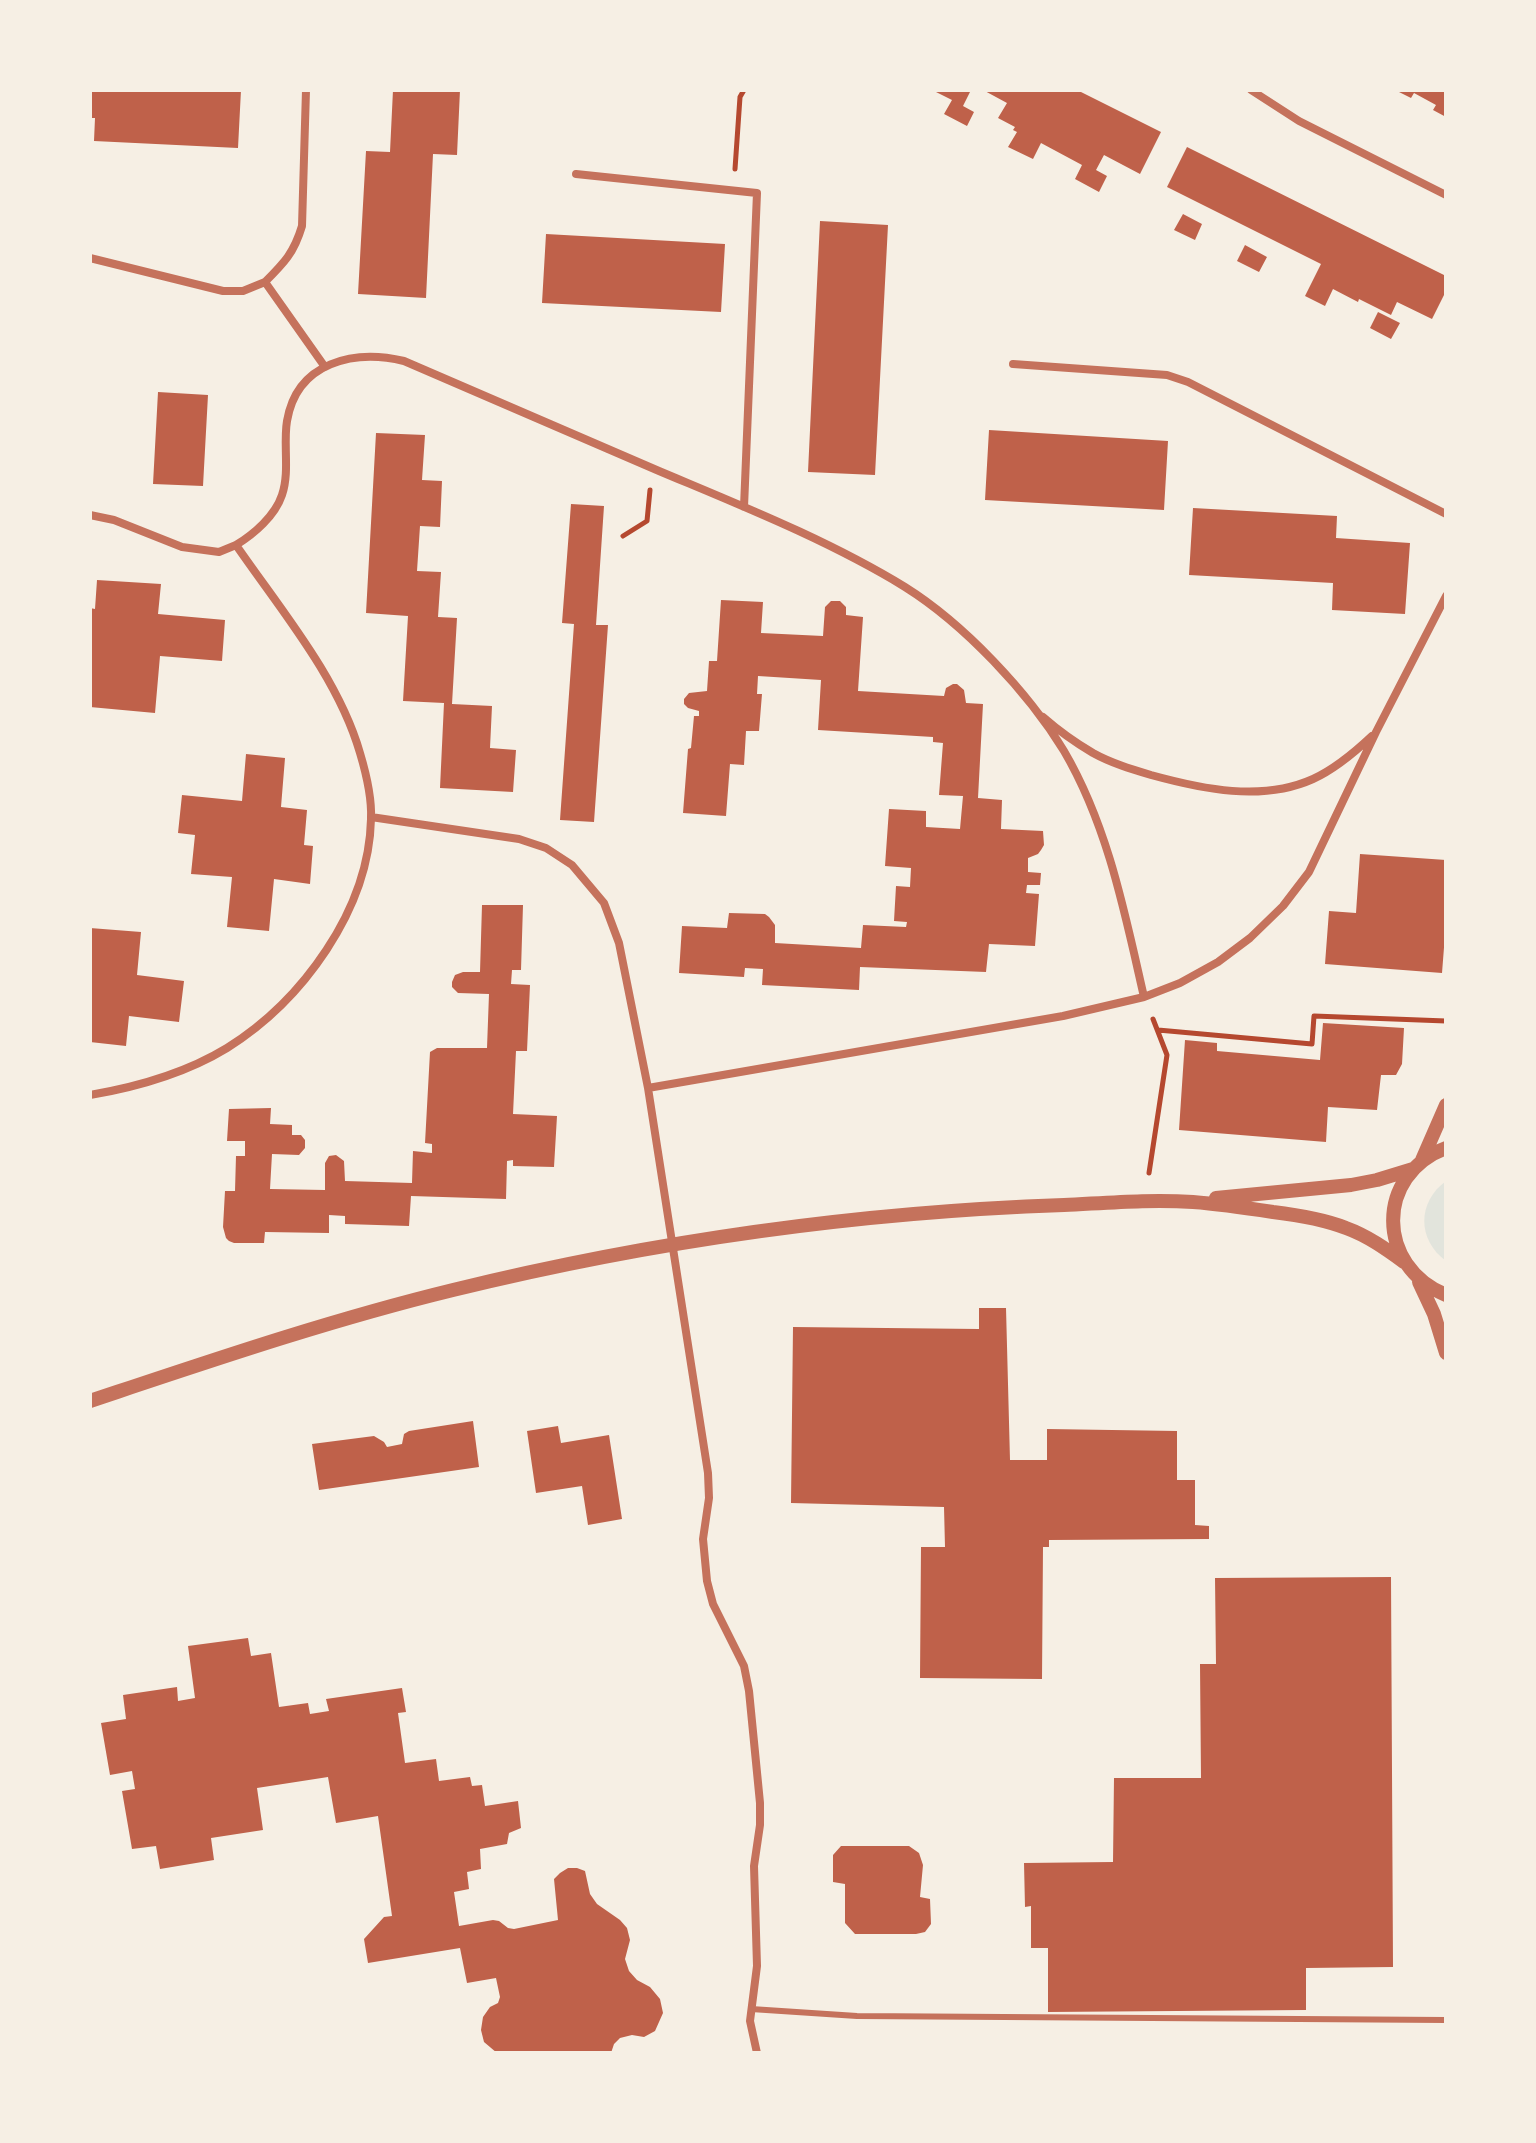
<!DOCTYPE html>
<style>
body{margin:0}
#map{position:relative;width:1536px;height:2143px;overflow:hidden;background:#f6efe4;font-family:Roboto,sans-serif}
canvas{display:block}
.frame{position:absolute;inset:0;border:92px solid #f6efe4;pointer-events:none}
</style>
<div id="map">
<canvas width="1536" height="2143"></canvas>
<div class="frame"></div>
</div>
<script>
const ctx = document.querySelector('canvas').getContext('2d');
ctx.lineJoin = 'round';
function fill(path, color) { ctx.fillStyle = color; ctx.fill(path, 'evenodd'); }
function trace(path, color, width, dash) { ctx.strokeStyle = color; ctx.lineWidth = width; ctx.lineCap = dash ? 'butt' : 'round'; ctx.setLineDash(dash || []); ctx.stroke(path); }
fill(new Path2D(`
 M1446,1181V1261C1417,1240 1417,1202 1446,1181Z`), '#e2e4dc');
fill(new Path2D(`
 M90,90H241L238,148L94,141L95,118H90Z
 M393,90H460L457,155L433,154L426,298L358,294L366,151L390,152Z
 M932,90H971L963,106L974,112L967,126L944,114L952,100Z
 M983,90H1077L1161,132L1140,174L1104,155L1096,170L1107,176L1099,192L1075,179L1082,165L1041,143L1033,159L1008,147L1017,132L1013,130L1015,127L998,118L1007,103Z
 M1395,90H1446V117L1433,110L1436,105L1414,93L1411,98Z
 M1187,147L1446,276V291L1432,319L1397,302L1391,315L1359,299L1358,302L1333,289L1325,306L1305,296L1321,264L1167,187Z
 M1183,214L1202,224L1195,240L1174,230Z
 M820,221L888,225L875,475L808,472Z
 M546,234L725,244L721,312L542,303Z
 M1245,245L1267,257L1259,272L1237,261Z
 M1378,312L1400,323L1391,339L1370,328Z
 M158,392L208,395L203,486L153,484Z
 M989,430L1168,441L1164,510L985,500Z
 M376,433L425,435L422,480L442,481L440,527L420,526L417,571L441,572L438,617L457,618L452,704L492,706L490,748L516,750L513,792L440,788L444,703L403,701L408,616L366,613Z
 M571,504L604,506L596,625H608L594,822L560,820L574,624L562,623Z
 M1193,508L1337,516L1336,538L1410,543L1405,614L1332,610L1333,583L1189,575Z
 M97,580L161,584L158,614L225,620L222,661L160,656L155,713L90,707V608L95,609Z
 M721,600L763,602L761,633L823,636L825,607L831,601H840L846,607V615L863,617L858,691L944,696L946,688L953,684H957L964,690L966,703L983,704L978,798L1002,800L1001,829L1043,831L1044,845L1041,850L1038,854L1028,858V872L1041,873L1040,885H1027L1026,893L1039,894L1035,946L989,944L986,972L860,967L859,990L762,985L763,969L745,968L744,977L679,973L682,926L727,928L729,913L765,914L769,917L775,925V943L861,948L863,925L906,927L907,922L894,921L896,886L910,887L911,868L885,866L889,809L926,811V827L960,829L963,796L939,795L943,743L933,742V737L818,730L821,680L758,676L757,694H762L759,731H746L744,765L730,764L726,816L683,813L688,749L691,748L694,716H699V711L688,708L684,704V699L689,693L707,691L709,661H717Z
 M246,754L285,758L281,807L307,810L304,845L313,846L310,884L274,879L269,931L227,927L232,877L191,874L195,835L178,833L182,795L242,801Z
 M1360,854L1446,860V922L1442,973L1325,964L1329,911L1356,913Z
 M482,905H523L521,970H512L511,984L530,985L527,1051H516L513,1114L557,1116L554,1167L513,1166V1160L507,1161L506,1199L411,1196L409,1226L345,1224V1216L329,1215V1233L265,1232L264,1243H234L229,1241L226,1238L223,1227L225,1191H235L236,1156H245V1141H227L229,1109L271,1108L270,1124L292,1125V1135H301L305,1140V1148L299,1155L272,1154L270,1189L325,1190V1163L329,1156L336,1155L344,1161L345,1181L412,1183L413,1151L432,1153V1144L425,1143L430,1052L437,1048H487L489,994L458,993L452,987V982L455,975L463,972H480Z
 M90,928L141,932L137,975L184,981L179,1022L129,1016L126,1046L90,1042Z
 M1323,1023L1404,1028L1402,1064L1396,1075H1381L1377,1110L1328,1107L1326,1142L1179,1130L1185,1040L1217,1043V1051L1320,1060Z
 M979,1308H1006L1010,1460H1047V1429L1177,1431V1480H1195V1525L1209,1526V1539L1049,1540V1547H1043L1042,1679L920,1678L921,1547H945L944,1507L791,1503L793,1327L979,1329Z
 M473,1421L479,1467L319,1490L312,1444L374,1436L384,1442L387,1447L402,1444L404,1434L409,1431Z
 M558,1426L561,1443L609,1435L622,1519L588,1525L582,1486L536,1493L527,1431Z
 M1391,1577L1393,1967L1306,1968V2010L1048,2012V1948H1031V1906L1025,1907L1024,1863L1113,1862L1114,1778H1201L1200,1664H1216L1215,1578Z
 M248,1638L251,1656L271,1653L279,1707L308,1703L310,1714L329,1711L326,1699L402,1688L406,1712L398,1713L405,1763L436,1759L439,1781L470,1777L472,1786L482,1785L485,1806L518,1801L521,1828L509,1833L507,1844L480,1849L481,1869L467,1872L469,1889L454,1892L459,1926L493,1920L499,1921L508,1928L514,1929L558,1920L554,1879L560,1873L568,1868H577L585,1871L590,1894L597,1904L620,1920L627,1928L630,1940L625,1959L629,1971L637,1980L650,1987L660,1999L663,2013L655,2031L644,2037L632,2035L620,2038L614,2044L611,2053H497L484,2042L481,2030L483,2017L490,2007L498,2003L500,1997L496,1978L467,1983L460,1948L368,1963L364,1939L384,1917L392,1916L378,1816L336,1823L328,1777L257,1788L263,1830L211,1838L214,1860L160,1869L156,1846L132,1849L122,1791L135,1789L132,1771L110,1775L101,1723L126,1719L123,1695L177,1687L178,1701L195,1698L188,1646Z
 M841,1846H909L919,1853L923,1865L920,1897L930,1899L931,1924L925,1932L916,1934H855L845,1923V1884L833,1882V1855Z`), '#bf614a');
trace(new Path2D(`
 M735,169L740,97L744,90
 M623,536L647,521L650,490
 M1158,1030L1312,1044L1314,1016L1446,1021
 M1149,1173L1167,1055L1153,1019`), '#b5482f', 5);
trace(new Path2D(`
 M751,2009L857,2016L1446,2020`), '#c5725c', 6);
trace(new Path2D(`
 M1251,90L1299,121L1446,195
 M576,174L757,193L744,507
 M90,258L223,291H243L265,282L325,367
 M265,282C284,263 294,253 302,226L306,90
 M1013,364L1167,375L1188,382L1446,514
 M90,515L114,520L182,547L219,552L236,545C280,609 338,677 360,753C366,773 372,798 371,819C369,910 302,1001 227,1048C186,1073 137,1087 90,1095
 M236,545C254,534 275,516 282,495C290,472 283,444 287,421C297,362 354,349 404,361C489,397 574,434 659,471C742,506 828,540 905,587C964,624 1028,692 1064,751C1108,826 1125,914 1144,997
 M1043,717C1059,731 1076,743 1093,753C1111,763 1131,769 1151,775C1202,789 1262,802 1313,779C1335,769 1355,752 1372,736
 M371,817L519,839L546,848L572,865L604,903L619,943L648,1088L708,1473L709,1498L703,1539L707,1581L713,1604L744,1666L749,1691L760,1803V1825L754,1866L757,1966L750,2021L757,2053
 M648,1088L1063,1016L1144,997L1180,983L1218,962L1250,938L1283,906L1309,872L1376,732L1446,596`), '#c5725c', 8);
trace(new Path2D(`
 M1446,1148C1375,1175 1376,1266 1446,1295
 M1422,1160L1446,1105
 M1216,1198L1351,1185L1377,1180L1413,1169
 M1419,1282L1434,1314L1446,1353
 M90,1401C210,1361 330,1320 453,1290C653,1241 858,1212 1064,1205C1106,1203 1150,1199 1193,1202C1220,1204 1247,1208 1273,1212C1298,1215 1323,1219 1346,1228C1368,1236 1386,1249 1404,1262`), '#c5725c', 14);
</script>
